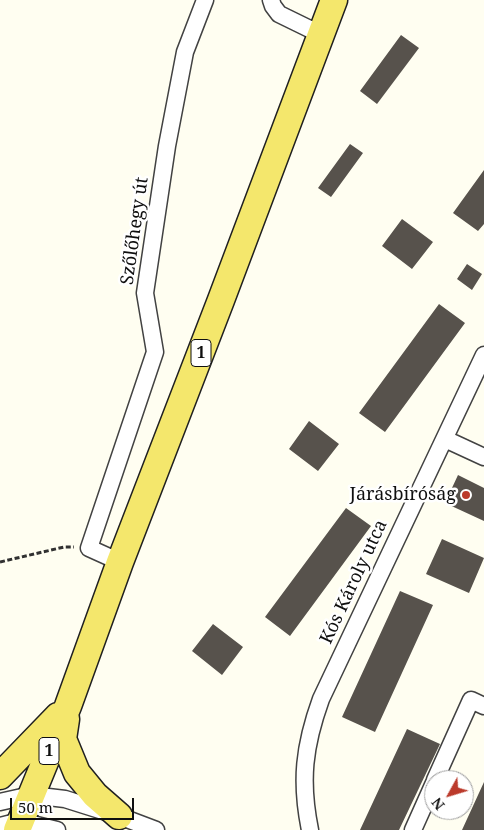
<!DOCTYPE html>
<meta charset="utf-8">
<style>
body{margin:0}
#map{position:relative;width:484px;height:830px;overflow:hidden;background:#fffef1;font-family:"Noto Serif",serif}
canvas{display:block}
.north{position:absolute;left:424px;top:770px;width:50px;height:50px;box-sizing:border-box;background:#fff;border:1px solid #9f9f9f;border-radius:50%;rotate:231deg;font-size:14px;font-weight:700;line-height:20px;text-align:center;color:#0f0f0f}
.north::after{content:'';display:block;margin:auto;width:18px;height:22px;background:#bb3a2b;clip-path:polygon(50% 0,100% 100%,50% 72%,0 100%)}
.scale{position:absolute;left:10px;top:798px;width:124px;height:22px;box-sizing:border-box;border:2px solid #0f0f0f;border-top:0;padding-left:6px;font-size:15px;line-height:18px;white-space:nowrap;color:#0f0f0f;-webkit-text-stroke:4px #fff;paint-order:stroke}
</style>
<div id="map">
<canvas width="484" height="830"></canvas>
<div class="north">N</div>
<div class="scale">50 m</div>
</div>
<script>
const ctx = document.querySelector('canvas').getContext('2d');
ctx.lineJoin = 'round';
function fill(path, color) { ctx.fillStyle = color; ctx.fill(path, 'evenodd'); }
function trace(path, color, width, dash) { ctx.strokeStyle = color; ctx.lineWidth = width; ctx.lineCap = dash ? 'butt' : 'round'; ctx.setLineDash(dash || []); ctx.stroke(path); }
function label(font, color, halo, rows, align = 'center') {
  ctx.font = font + ' "Noto Serif",serif'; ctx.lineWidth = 5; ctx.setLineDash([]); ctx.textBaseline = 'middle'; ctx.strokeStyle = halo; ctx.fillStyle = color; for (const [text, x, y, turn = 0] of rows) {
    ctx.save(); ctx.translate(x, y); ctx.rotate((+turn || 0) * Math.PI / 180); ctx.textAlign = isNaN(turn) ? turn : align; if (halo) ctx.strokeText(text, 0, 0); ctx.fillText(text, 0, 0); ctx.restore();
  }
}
fill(new Path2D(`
 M401,35L419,48L377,104L360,91Z
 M350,144L363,153L331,197L318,188Z
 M484,170V224L478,231L453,213Z
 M402,219L433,242L412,269L382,246Z
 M467,264L482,274L472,290L457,279Z
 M439,304L465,323L385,432L359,413Z
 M309,421L339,444L318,471L289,449Z
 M458,475L484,488V521L445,503Z
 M346,508L371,526L290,636L265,617Z
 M442,539L484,558L469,593L426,574Z
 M400,591L433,605L375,732L342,717Z
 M213,624L243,647L222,675L192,651Z
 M407,729L440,744L399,830H360Z
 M484,782V830H462Z`), '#57524c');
const minor = new Path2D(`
 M271,0L273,6L279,14L322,35
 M445,439L484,457
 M120,562L89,548L155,352L145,293L167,146L185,52L205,0
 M435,780L471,700L484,706
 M0,802L31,795L65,799L119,816L156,830
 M0,826L20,821L57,830
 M310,830C300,781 304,746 321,699L484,355
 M413,830L434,783`);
const primary = new Path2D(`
 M66,719L63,739L77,773L95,795L119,816
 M0,776L58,716
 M17,830L68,706L120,562L221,300L334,0`);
trace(minor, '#424242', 19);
trace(primary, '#202020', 29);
trace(new Path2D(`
 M0,562L64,547H74`), '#313131', 3, [5, 2.5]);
trace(minor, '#fff', 16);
trace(primary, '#f4e76c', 26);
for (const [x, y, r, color] of [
 [466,495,5,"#bb3a2b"]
]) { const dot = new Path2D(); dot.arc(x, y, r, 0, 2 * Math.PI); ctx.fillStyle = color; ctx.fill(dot); trace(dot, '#fff', 2); }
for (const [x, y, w] of [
 [201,353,20],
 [49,751,20]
]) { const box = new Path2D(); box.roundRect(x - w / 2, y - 13.5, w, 27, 4); ctx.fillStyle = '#fff'; ctx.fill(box); trace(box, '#0f0f0f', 1); }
label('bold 16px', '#0f0f0f', null, [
 ["1",201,353],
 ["1",49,751]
]);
label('18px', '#0f0f0f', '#fff', [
 ["Szőlőhegy út",135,231,-82],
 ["Kós Károly utca",354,582,-65]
]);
label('18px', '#0f0f0f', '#fff', [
 ["Járásbíróság",456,495]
], 'right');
</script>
